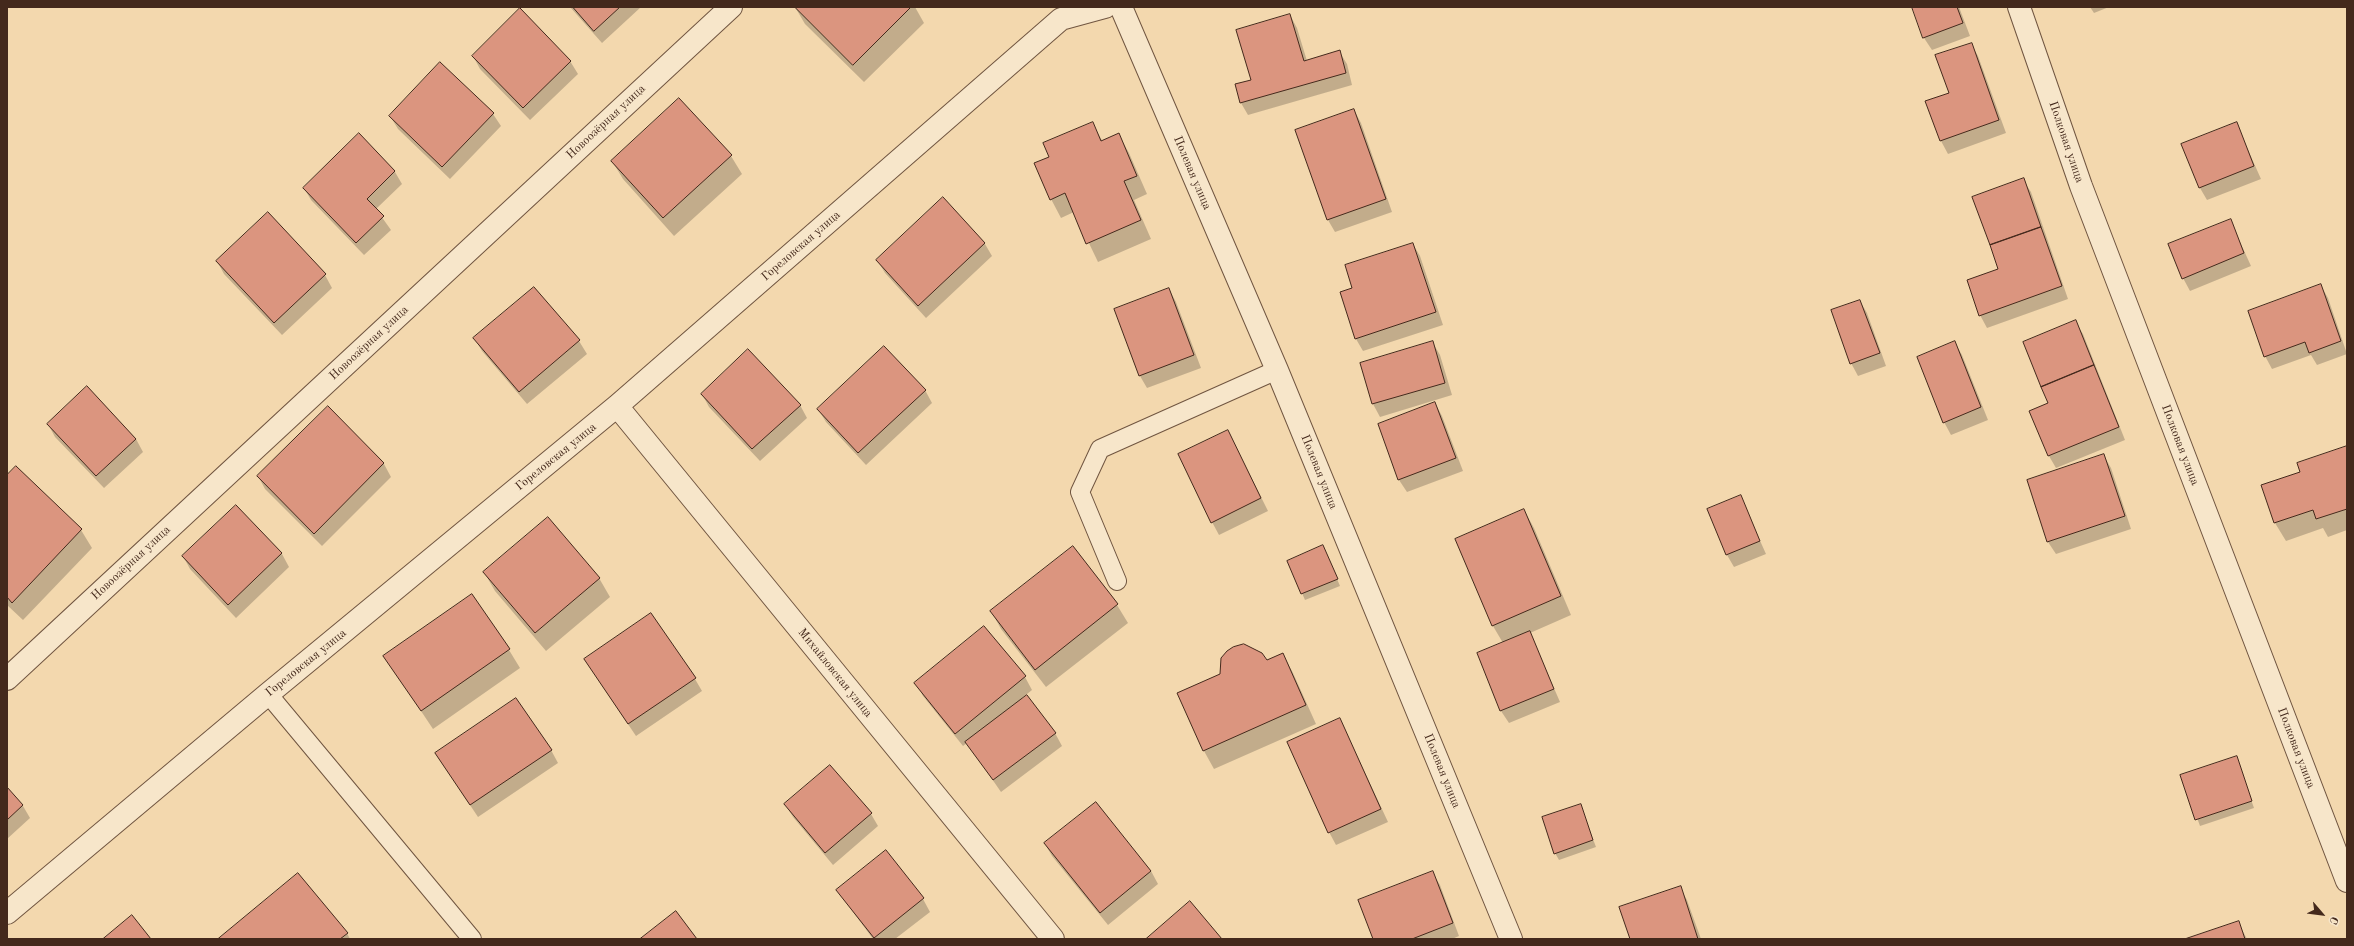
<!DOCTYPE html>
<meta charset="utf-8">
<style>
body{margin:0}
#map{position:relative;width:2354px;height:946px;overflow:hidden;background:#f3d8ae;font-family:"Old Standard TT",serif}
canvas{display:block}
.frame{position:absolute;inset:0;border:8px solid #44291c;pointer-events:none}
.north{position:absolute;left:2302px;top:894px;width:40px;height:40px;-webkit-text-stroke:3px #f7e6ca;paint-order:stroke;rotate:118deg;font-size:11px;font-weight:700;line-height:16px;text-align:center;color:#44291c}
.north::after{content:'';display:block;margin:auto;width:14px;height:18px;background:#44291c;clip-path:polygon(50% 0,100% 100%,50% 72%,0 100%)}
</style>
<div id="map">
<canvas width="2354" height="946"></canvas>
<div class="frame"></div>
<div class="north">С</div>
</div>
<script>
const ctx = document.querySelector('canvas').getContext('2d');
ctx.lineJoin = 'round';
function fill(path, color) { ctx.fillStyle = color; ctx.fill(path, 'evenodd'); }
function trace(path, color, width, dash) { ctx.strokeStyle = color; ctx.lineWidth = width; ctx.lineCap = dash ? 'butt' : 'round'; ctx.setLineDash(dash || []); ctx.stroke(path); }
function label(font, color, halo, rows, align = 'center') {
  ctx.font = font + ' "Old Standard TT",serif'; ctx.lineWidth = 3; ctx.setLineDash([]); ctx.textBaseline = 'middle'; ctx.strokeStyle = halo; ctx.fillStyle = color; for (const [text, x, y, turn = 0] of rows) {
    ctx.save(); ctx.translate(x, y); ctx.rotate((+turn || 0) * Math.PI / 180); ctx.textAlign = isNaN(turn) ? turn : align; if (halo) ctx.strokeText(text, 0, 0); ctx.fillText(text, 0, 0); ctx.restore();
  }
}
fill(new Path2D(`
 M570,7H641L602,43Z
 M795,7H915L924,23L864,82L805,24Z
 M1913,7H1959L1970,36L1932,50L1924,38Z
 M2090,7H2109L2094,13Z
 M1290,15L1297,28L1307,61L1339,51L1347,64L1352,85L1248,115L1241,103Z
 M1971,44L1978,56L2006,133L1948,154L1941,141L1927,102L1950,93Z
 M473,56L570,61L578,74L530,120L480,69Z
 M679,99L731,156L742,174L674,236L623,179L612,161Z
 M1354,110L1361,123L1392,212L1335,232L1328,220Z
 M493,114L501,126L450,179L398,129L390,116Z
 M1092,123L1103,142L1119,135L1129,153L1147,194L1134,200L1151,239L1098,262L1074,212L1061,218L1051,199L1050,157Z
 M2236,123L2261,179L2207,200L2200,188Z
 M359,135L395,172L402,184L376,209L391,230L364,255L311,200L304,188Z
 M2023,180L2031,192L2068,299L1987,328L1980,315L1999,270Z
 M943,199L985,244L992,256L926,318L885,273L877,260Z
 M268,214L325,275L332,288L282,335L224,274L217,261Z
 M2230,220L2251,266L2190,291L2183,278Z
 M1413,244L1420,256L1443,325L1363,351L1356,339L1353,289Z
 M2321,286L2328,298L2347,354L2317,365L2311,355L2272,369L2265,356Z
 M533,288L579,341L587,354L527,404L482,351L475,339Z
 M1169,289L1176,302L1201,368L1147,388L1140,376Z
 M1860,301L1867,313L1886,366L1858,376L1851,363Z
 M2075,322L2083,334L2125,440L2056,468L2049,456Z
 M1433,343L1440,355L1452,395L1380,417L1373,404L1361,363Z
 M1955,343L1962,355L1988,420L1951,435L1944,422Z
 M87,388L136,439L143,452L104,488L55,437L48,424Z
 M925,390L932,403L866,465L826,422L818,409Z
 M702,394L800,405L807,418L760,461L709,407Z
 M1435,403L1442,416L1463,471L1407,492L1399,480L1379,424Z
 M328,408L384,464L391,477L322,546L265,489L258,476Z
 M1228,431L1268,511L1219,535L1212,522Z
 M2347,447V530L2328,537L2323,528L2286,541L2275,523L2263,486L2302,473Z
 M2104,456L2111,468L2131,529L2056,554L2048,542L2028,481Z
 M7,477L81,530L92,548L23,620L7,605Z
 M1740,496L1766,554L1734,567L1727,555Z
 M236,506L282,554L289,567L236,618L190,569L183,556Z
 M1524,510L1534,528L1571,615L1530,633L1560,702L1509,723L1501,711L1478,653L1503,643L1493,626L1456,539Z
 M1323,546L1340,586L1305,600L1288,561Z
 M1073,547L1117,605L1128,623L1046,687L1001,629L991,611Z
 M484,572L599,578L610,597L546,651L495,591Z
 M984,627L1025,677L1032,690L1022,698L1055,733L1062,746L1001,792L967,743L963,746L923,696L916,683Z
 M509,650L520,668L433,729L385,657Z
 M1283,654L1293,673L1316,724L1214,769L1204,751L1178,693Z
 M593,672L695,679L702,691L636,736Z
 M1340,719L1388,822L1336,845L1329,832Z
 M551,750L558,763L478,817L444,766Z
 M2236,757L2254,808L2200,826L2182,776Z
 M7,789L23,806L30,818L7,839Z
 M1095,803L1151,871L1158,884L1108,925L1052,856L1045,844Z
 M785,804L871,814L878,826L833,865L793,817Z
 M1580,805L1596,847L1559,860L1555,853Z
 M1432,872L1440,885L1459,936L1452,939H1374Z
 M1680,888L1687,900L1701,939H1631Z
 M837,890L923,899L930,912L895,939H873Z
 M2238,922L2247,939H2188Z
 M347,933L350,939H220Z`), '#0003');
const building = new Path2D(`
 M573,7H620L594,31Z
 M795,7H911L853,65Z
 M1912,7H1957L1963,23L1923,38Z
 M520,8L571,61L523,108L472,56Z
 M1290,14L1304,61L1340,50L1346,73L1240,103L1235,84L1251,80L1236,30Z
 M1972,43L1999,120L1940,141L1925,101L1949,93L1935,55Z
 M440,62L494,113L442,167L389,116Z
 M679,98L732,155L663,218L611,161Z
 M1354,109L1386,199L1327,220L1295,130Z
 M1093,122L1101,141L1119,133L1137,176L1124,181L1141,220L1086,244L1065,193L1050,200L1034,163L1049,157L1043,143Z
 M2237,122L2254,166L2199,188L2181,144Z
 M359,133L395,171L367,199L384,216L356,243L303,188Z
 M2024,178L2041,227L1990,245L1972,197Z
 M943,197L985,243L918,306L876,260Z
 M268,212L326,274L274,323L216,261Z
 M2231,219L2244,253L2182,279L2168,244Z
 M2041,227L2062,286L1979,316L1967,280L1998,269L1990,245Z
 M1413,243L1436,312L1355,339L1340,292L1352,288L1345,265Z
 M2321,284L2341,341L2309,353L2305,342L2264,357L2248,311Z
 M534,287L580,340L519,392L473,338Z
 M1169,288L1194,355L1139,376L1114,309Z
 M1860,300L1880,353L1850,364L1831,310Z
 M2076,320L2094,365L2041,387L2023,342Z
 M1433,341L1445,383L1372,404L1360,363Z
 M1955,341L1981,407L1943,423L1917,357Z
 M884,346L926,390L858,453L817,409Z
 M748,349L801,405L752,449L701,394Z
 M2094,365L2119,427L2048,456L2029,411L2048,403L2041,387Z
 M87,386L136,439L96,476L47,424Z
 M1435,402L1456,458L1398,480L1378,424Z
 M328,406L384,463L314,534L257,476Z
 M1228,430L1261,498L1211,523L1178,454Z
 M2347,446V509L2316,519L2313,510L2274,523L2261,485L2300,472L2297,463Z
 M2104,454L2125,516L2047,542L2027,480Z
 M16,466L82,529L12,603L7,597V475Z
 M1741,495L1760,541L1726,555L1707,509Z
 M236,505L282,553L228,605L182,556Z
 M1524,509L1561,596L1492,626L1455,539Z
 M548,517L600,578L535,633L483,572Z
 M1323,545L1338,579L1301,594L1287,561Z
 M1073,546L1118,604L1035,670L990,611Z
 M472,594L510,649L421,711L383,656Z
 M651,613L696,678L628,724L584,659Z
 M984,626L1026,676L955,734L914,683Z
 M1530,631L1554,689L1500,711L1477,653Z
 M1244,644L1262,653L1267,660L1283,653L1306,705L1203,751L1177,693L1220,674L1221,658L1227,651L1233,647Z
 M1027,695L1056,733L993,780L965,742Z
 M516,698L552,750L470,805L435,753Z
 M1340,718L1381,809L1328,833L1287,742Z
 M2237,756L2252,801L2195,820L2180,775Z
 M830,765L872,813L825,853L784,804Z
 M7,787L23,805L7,820Z
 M1096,802L1151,871L1100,913L1044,843Z
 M1581,804L1593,840L1554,854L1542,817Z
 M886,850L924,898L874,938L836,890Z
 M1433,871L1453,923L1412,939H1373L1358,900Z
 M298,873L348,933L340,939H218Z
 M1681,886L1698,939H1630L1619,907Z
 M1190,901L1222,939H1146Z
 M676,911L697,939H640Z
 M132,915L151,939H103Z
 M2239,921L2245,939H2185Z`);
fill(building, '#db957f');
trace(building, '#44291c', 1);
const lane = new Path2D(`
 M1117,581L1080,492L1100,449L1277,370
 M268,694L472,939`);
const street = new Path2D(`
 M1121,7L1277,370L1511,939
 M2019,7L2081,186L2347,881
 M617,406L1053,939
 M7,679L731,7
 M7,913L268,694L617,406L1061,19L1105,7`);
trace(lane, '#705540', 20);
trace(street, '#705540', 24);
trace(lane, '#f7e6ca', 18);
trace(street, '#f7e6ca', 22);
label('12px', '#44291c', '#f7e6ca', [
 ["Новоозёрная улица",606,122,-43],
 ["Полковая улица",2066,142,71],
 ["Полевая улица",1192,173,67],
 ["Гореловская улица",801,246,-41],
 ["Новоозёрная улица",369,343,-43],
 ["Полковая улица",2180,445,69],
 ["Гореловская улица",556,457,-39],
 ["Полевая улица",1319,472,68],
 ["Новоозёрная улица",131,563,-43],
 ["Гореловская улица",306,663,-39],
 ["Михайловская улица",835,673,51],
 ["Полковая улица",2296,748,69],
 ["Полевая улица",1442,771,68]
]);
</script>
